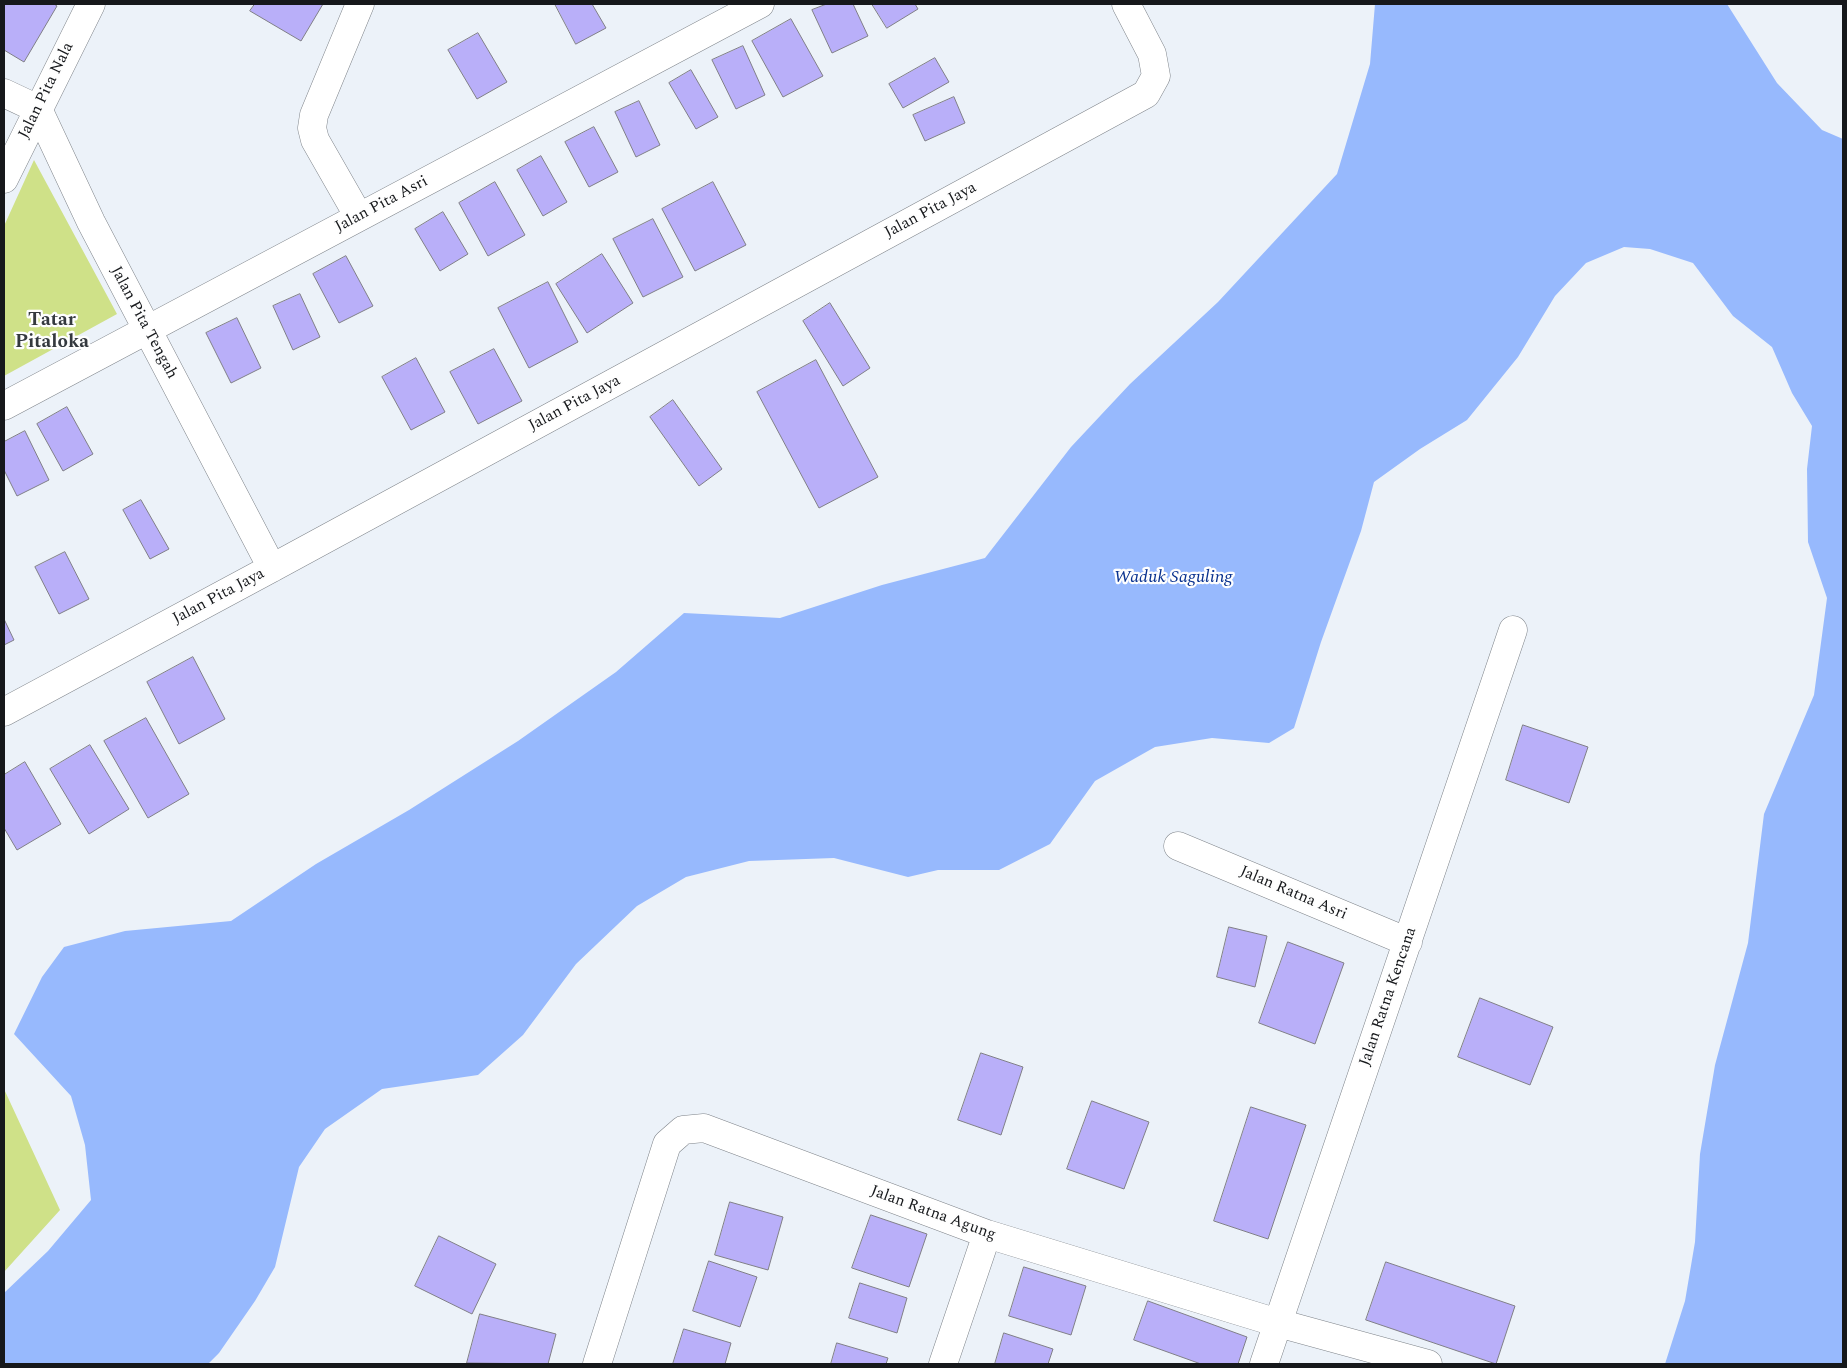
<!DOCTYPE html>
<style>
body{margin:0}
#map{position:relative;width:1847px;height:1368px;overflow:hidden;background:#ecf2f9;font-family:Spectral,serif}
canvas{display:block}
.frame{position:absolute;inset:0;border:5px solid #16181b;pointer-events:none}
</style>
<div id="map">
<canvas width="1847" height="1368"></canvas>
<div class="frame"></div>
</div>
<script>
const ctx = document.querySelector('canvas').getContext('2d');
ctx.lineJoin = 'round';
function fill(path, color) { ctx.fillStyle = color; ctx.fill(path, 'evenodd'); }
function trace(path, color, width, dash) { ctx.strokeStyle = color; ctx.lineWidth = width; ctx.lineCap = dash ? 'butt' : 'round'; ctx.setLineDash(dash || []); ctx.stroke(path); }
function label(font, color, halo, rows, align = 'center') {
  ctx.font = font + ' Spectral,serif'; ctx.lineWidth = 4.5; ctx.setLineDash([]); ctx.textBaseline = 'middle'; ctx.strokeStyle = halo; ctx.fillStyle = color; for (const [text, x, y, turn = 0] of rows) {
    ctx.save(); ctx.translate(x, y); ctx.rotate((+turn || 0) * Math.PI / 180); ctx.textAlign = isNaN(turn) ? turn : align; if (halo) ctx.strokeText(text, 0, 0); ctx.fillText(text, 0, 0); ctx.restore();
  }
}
fill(new Path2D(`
 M34,160L117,314L4,376V226Z
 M4,1089L60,1210L4,1272Z`), '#cfe188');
fill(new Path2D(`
 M1375,4H1727L1777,83L1822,130L1843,139V1364H1665L1685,1301L1695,1242L1700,1154L1715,1065L1748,943L1764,814L1814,695L1827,598L1808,542L1807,469L1812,426L1792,393L1772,347L1733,316L1693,263L1650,249L1624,247L1586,263L1555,296L1518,357L1467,420L1420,449L1374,482L1361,531L1321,642L1294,728L1269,743L1212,738L1155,747L1095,781L1050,844L999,870H938L908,877L834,858L749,861L686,877L637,906L576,964L523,1035L478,1075L382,1089L325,1129L299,1167L275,1267L255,1301L219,1353L208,1364H4V1293L48,1251L91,1200L85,1145L71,1096L14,1034L42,977L64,947L125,931L231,921L316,864L409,810L518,741L616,672L684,613L780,618L882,585L985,558L1071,447L1130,384L1218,302L1337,174L1370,64Z`), '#97b9fd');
const building = new Path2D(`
 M4,4H54L57,6L24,62L4,50Z
 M255,4H323L301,41L250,11Z
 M555,4H592L606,28L576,44Z
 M827,4H853L868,36L832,53L812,10Z
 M872,4H915L918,9L887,28Z
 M791,19L823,76L783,97L752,41Z
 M478,33L507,82L477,99L448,50Z
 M743,46L765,95L736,109L712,60Z
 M935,58L949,82L903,108L889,84Z
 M691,70L718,117L696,129L669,83Z
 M954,97L965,123L925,141L913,115Z
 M639,101L660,145L636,157L615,112Z
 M594,127L618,172L589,187L565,142Z
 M541,156L567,202L543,216L517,170Z
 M495,182L525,235L488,256L459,203Z
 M713,182L746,245L695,271L662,209Z
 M443,212L468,254L440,271L415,229Z
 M653,219L683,277L643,297L613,239Z
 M602,254L633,303L587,333L556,284Z
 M346,256L373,306L339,323L313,274Z
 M548,282L578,342L529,368L498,308Z
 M300,294L320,337L293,350L273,306Z
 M830,303L870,368L843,386L803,321Z
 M237,318L261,368L231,383L206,333Z
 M494,349L522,401L478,424L450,372Z
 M416,358L445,412L411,430L382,377Z
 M816,360L878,477L819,508L757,392Z
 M673,400L722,469L699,486L650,417Z
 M67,407L93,454L63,471L37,424Z
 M25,431L49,480L17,496L4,470V442Z
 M141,500L169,549L150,559L123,510Z
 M65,552L89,599L59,614L35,567Z
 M4,619L14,640L4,645Z
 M193,657L225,719L179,744L147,682Z
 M146,718L189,794L148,818L104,741Z
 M1523,725L1588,747L1569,803L1506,780Z
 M90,745L129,809L89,834L50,769Z
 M25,762L61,824L17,850L4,828V775Z
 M1229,927L1267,936L1255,987L1217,977Z
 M1288,942L1344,963L1315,1044L1259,1023Z
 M1480,998L1553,1027L1530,1085L1458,1057Z
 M981,1053L1023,1067L1001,1135L958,1120Z
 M1092,1101L1149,1122L1124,1189L1067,1169Z
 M1251,1107L1306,1125L1268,1239L1214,1221Z
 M730,1202L783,1217L768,1270L715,1255Z
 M871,1215L927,1234L909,1287L852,1268Z
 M439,1236L496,1264L472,1314L415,1286Z
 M709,1261L757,1277L740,1327L693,1311Z
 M1386,1262L1515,1306L1496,1364L1366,1320Z
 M1024,1267L1086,1286L1071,1335L1009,1316Z
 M860,1283L907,1298L897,1333L849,1318Z
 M1148,1301L1247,1337L1238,1364H1201L1134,1340Z
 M480,1314L556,1334L548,1364L467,1363Z
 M684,1329L731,1343L725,1364H673Z
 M1004,1333L1053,1349L1048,1364H995Z
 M837,1343L888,1358L886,1364H831Z`);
fill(building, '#b9aff9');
trace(building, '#807f87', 1);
const minor = new Path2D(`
 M4,93L38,109L91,222L272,568
 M4,179L91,4
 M359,217L315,140L312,128L314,115L360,4
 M4,406L760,4
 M4,712L272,568L1146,94L1156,76L1152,54L1126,4
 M1178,846L1408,942
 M597,1364L667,1144L683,1130L704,1128L987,1234L1278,1323L1428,1364
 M943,1364L987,1234
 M1264,1364L1513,630`);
trace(minor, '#7f848a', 29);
trace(minor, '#fff', 28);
label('16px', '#16181b', '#fefefe', [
 ["Jalan Pita Nala",47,91,-64],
 ["Jalan Pita Asri",382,205,-28],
 ["Jalan Pita Jaya",931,211,-28],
 ["Jalan Pita Tengah",143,323,62],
 ["Jalan Pita Jaya",575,404,-28],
 ["Jalan Pita Jaya",219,597,-28],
 ["Jalan Ratna Asri",1293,894,23],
 ["Jalan Ratna Kencana",1389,997,-71],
 ["Jalan Ratna Agung",933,1214,20]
]);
label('italic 18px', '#09328f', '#fefefe', [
 ["Waduk Saguling",1173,578]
]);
label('bold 19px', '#34393e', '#fefefe', [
 ["Tatar",52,321],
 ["Pitaloka",52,343]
]);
</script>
